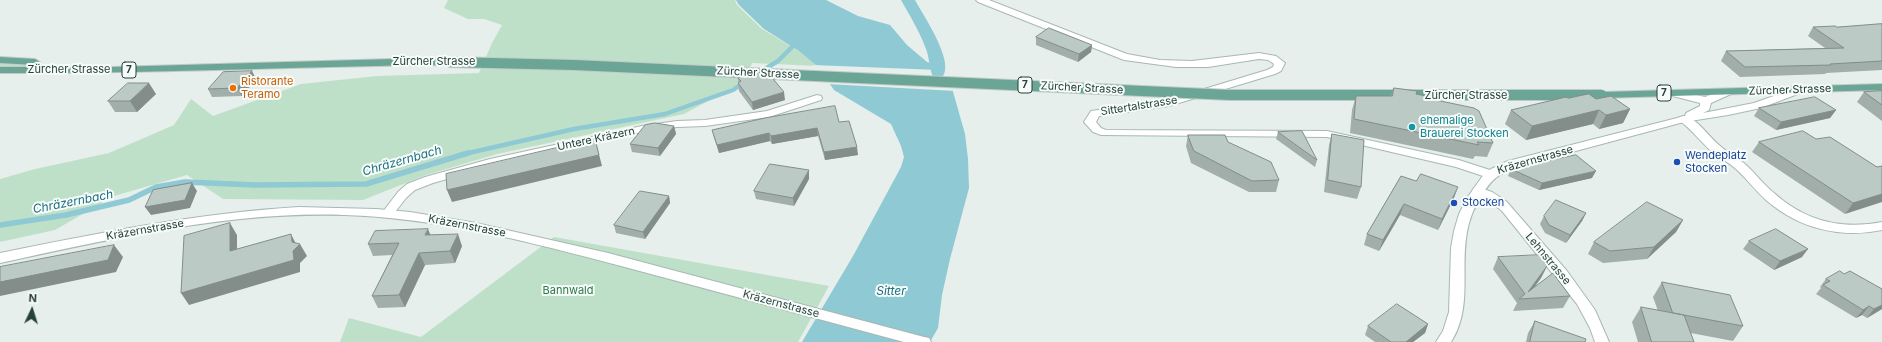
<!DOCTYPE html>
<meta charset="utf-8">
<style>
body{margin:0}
#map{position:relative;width:1882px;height:342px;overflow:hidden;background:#e6efeb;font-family:Inter,sans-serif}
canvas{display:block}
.north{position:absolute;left:12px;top:290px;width:40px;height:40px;-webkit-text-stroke:3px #f7fbf9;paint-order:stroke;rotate:4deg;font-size:11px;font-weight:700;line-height:16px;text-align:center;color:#24423a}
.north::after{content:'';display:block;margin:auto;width:14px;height:18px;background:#24423a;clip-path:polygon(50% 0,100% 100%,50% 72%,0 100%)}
</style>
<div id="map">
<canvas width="1882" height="342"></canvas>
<div class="north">N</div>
</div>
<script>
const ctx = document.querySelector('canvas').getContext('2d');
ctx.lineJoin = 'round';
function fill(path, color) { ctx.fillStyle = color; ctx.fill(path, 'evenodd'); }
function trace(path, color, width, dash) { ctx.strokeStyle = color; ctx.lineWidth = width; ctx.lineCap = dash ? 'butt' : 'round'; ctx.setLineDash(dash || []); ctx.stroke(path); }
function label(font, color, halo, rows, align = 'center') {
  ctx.font = font + ' Inter,sans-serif'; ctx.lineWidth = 4; ctx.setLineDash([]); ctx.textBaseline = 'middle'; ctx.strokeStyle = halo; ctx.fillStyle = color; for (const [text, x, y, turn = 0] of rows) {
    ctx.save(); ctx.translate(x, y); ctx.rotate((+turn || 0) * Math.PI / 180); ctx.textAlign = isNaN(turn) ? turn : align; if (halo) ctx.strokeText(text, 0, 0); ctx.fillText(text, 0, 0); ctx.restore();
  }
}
fill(new Path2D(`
 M448,0H735L737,5L762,29L799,51L817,66L752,63L745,81L684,114L497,154L426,175L363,200L223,199L187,175L114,196L55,230L0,242V179L35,169L109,153L174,125L191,99L213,116L301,84L377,76L479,73L492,43L502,25L484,19H468L444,8Z
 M0,64L130,67L0,66Z
 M554,237L829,286L798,342H340L349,318L421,337Z`), '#bfe0c8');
fill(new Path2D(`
 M736,0H826L858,16L890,25L907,45L927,62L930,63L933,69L950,81L965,134L968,159L969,188L950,259L942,295L938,328L930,342H802L853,256L901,167L904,157L901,146L891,124L834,90L817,66L799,51L764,29L739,5Z`), '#8ec9d4');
fill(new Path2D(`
 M813,65L939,70L952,80L955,91L827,84Z`), '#e6efeb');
trace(new Path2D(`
 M760,72L778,61L792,47
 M464,154L574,129L665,114L733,90L743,83`), '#8ec9d4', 4.5);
trace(new Path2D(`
 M0,225L66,215L129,200L156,187L185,182L255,185L366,184L468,153`), '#8ec9d4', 5.5);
fill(new Path2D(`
 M901,0H915C923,15 954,60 943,76H933C930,72 929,56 926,49C920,32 910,16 901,0Z`), '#8ec9d4');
const minor = new Path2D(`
 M976,0H989L1127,54L1160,60L1192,61L1259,53L1276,56L1285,63L1281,71L1275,74L1169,106L1099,116L1096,122L1101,128L1106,130L1327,131L1459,160L1493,171L1495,174L1493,177L1489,178L1456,167L1327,137L1101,135L1093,132L1084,122L1091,111L1168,100L1267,70L1273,67L1274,64L1268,60L1259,59L1208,67H1176L1124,60L978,2Z
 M817,95L821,96L822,98L821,100L769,117L705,126L677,127L642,132L496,165L433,183L415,190L406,198L392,216H384L382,213L398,192L407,184L425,177L490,159L642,126L677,121L705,120L767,111Z
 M1684,116C1698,119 1708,136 1719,145C1727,153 1738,157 1746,165C1756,174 1764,185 1774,193C1805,221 1842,230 1882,222V230C1840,239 1798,228 1766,200C1755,190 1746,178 1736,169C1728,162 1719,157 1711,151C1700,141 1692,130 1680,121L1678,119L1680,117Z
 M1478,187L1492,192L1506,201L1567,271L1595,310L1609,342H1595L1590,328L1577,304L1502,211C1495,204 1475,196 1472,191L1474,188Z`);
const tertiary = new Path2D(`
 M1799,87L1803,88L1804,90L1803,92L1761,108L1728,115L1684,122L1516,167C1498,174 1492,179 1482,195C1448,245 1480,297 1451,342H1436L1443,331L1449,312L1451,248L1454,231L1459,214L1467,198L1484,174L1491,169L1508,161L1685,116L1686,113L1700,106V103L1669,95L1668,93L1669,91L1673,90L1705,97L1723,90H1731L1732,92L1731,94L1711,103L1709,110L1703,113L1754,103Z
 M299,207L376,209L410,212L476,223L608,253L924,337L929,338L931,342H904C810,317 716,291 621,266C530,242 438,218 344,215C228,211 113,239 0,263V253C99,233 198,213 299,207Z`);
const primary = new Path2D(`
 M0,57L35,59L40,62L35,65L0,63Z
 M392,59H448L453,62L448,65C299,66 149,74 0,73V67H112Z
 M1882,84V90L1602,98L1597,95L1602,92Z`);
trace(minor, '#a8b8b2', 2);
trace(tertiary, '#a8b8b2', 2);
trace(primary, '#c2cac8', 2);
fill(minor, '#fff');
fill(tertiary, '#fff');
fill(primary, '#6aa596');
const primaryBridge = new Path2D(`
 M448,62L574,65L1230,95H1602`);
trace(primaryBridge, '#c2cac8', 12, []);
trace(primaryBridge, '#6aa596', 10);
fill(new Path2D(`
 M1882,24V70L1826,73L1825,74L1740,77L1721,61L1726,51L1825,48L1808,36L1813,27H1837Z
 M1036,37L1092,45L1091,52L1078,62L1036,45Z
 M738,78L785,100L753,110L739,91Z
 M256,79L242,96L212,97L208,89Z
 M1394,88L1416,94L1431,99L1493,143L1487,157L1475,156L1473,159L1350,133L1352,110L1356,96H1391Z
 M1882,91V121L1857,102L1864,92Z
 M156,94L137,112H115L108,101Z
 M1568,98L1596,99L1630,109L1623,123L1599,129L1593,124L1526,140L1505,124L1511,110Z
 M1759,108L1836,110L1830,118L1776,130L1754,116Z
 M839,122L858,155L825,160L818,136L772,144L770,141L719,153L714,138L712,130Z
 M674,126L676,134L660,156L632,152L630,144Z
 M1278,132L1317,160L1315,167L1276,139Z
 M1332,134L1361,187L1357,199L1324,192L1329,145Z
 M1188,135L1228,142L1279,180L1276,192H1249L1191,163L1186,146Z
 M1816,139L1877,167L1882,166L1845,214L1752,152L1759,142Z
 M1511,169L1592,178L1539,190L1508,176Z
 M1401,176L1454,198L1438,230L1400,215L1379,251L1364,245L1367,234Z
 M809,179L794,206L756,199L754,191Z
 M669,196L670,203L645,239L616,233L614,225Z
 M1586,213L1582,221L1566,243L1545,233L1540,224L1544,216Z
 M1683,220L1676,232L1647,259L1603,263L1588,254L1594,242Z
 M431,235L462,246L455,263L425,265L405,307L378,308L372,296L392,255L373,256L368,244Z
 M1749,241L1802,257L1774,270L1743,249Z
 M1498,257L1547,266L1541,278L1534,288L1570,296L1563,308L1513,311L1517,303L1493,269Z
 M1844,274L1882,289V309L1867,318L1862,315L1856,318L1816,294L1821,288L1820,287L1826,279Z
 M1662,282L1743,326L1733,341L1691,333L1694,342H1638L1632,322L1641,307L1658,311L1653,297Z
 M1535,321L1585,342H1526L1528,333Z
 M1428,324L1425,333L1413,342H1375L1365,335L1368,326Z`), '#a1aea9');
fill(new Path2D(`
 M1092,45L1091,52L1078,62L1079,54Z
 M252,71L256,79L242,96L237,88Z
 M149,83L156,94L137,112L130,101Z
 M784,92L785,100L753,110L752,102Z
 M1630,109L1623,123L1599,129L1606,115Z
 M1599,110L1593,124L1526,140L1532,126Z
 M1836,110L1830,118L1776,130L1781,122Z
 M674,126L676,134L660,156L658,148Z
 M817,128L818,136L772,144L771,136Z
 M769,133L770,141L719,153L717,145Z
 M595,139L602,166L452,202L447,190Z
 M857,147L858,155L825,160L824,152Z
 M809,170V179L794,206L793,198Z
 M1596,171L1592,178L1539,190L1542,183Z
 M192,183L197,191L190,208L151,215L145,207Z
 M1458,187L1454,198L1438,230L1442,219Z
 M1882,194V202L1845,214L1853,203Z
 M669,196L670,203L645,239L643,232Z
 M1404,204L1400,215L1379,251L1383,240Z
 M1586,213L1582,221L1566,243L1570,235Z
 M1683,220L1676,232L1647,259L1654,247Z
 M230,223L237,235V263L230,251Z
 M428,229L433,241L425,235Z
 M291,234L297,246L300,244L307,256L300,263V272L189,305L181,293L292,242Z
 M458,234L462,246L455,263L450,251Z
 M114,245L123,257L116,272L0,296V282Z
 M1808,249L1802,257L1774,270L1780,261Z
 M419,253L425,265L405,307L399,295Z
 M1547,266L1541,278L1526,298L1528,292Z
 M1882,305V309L1867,318L1874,309Z
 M1869,306L1862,315L1856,318L1863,310Z
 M1428,324L1425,333L1413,342H1406Z`), '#838d89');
const building = new Path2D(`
 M1882,24V61L1830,64L1831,65L1745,67L1726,51L1844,48L1813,27L1835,26L1837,27Z
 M1049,28L1092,45L1079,54L1036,37Z
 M252,71L237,88L208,89L223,72Z
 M756,72L765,73L766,75L769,74L784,92L752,102L738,83L741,81L738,78Z
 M128,83H149L130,101H108Z
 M1394,88L1417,91L1416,94L1431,97V99L1474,108L1479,111L1493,143L1477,142L1479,145L1354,119L1356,96H1392Z
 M1882,91V105L1864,92Z
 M1589,94L1596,99L1611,96L1630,109L1606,115L1599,110L1532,126L1511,110L1566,97L1568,98Z
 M1815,97L1836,110L1781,122L1759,108Z
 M835,106L839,122L849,121L857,147L824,152L817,128L771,136L769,133L717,145L712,130L765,118Z
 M655,123L674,126L658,148L630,144L645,125Z
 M1302,131L1317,160L1278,132Z
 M1803,131L1816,139L1830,137L1877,167L1882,166V194L1853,203L1759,142Z
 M1332,134L1364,140L1361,187L1328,180Z
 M1188,135H1225L1228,142L1271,162L1279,180L1252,181L1194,151Z
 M595,139L599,155L447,190L446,174Z
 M1576,155L1596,171L1542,183L1511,169Z
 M770,164L809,170L793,198L754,191Z
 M1421,174L1458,187L1442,219L1404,204L1383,240L1367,234L1401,176L1416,181Z
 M192,183L185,200L145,207L153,190Z
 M640,191L669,196L643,232L614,225Z
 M1556,200L1586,213L1570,235L1549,225L1544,216Z
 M1647,202L1683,220L1654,247L1610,251L1594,242Z
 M230,223V251L291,234L292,242L300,244L293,251L294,260L181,293L184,236Z
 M428,229L425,235L458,234L450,251L419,253L399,295L372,296L399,243L368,244L375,231Z
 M1776,229L1808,249L1780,261L1749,241Z
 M114,245L108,260L0,282V267Z
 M1539,255L1547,266L1528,292L1553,273L1570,296L1519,299L1525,294L1498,257Z
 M1840,271L1844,274L1850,271L1882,289V305L1874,309L1869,306L1863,310L1823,285L1830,281L1826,279Z
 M1662,282L1730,295L1743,326L1673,313Z
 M1397,304L1428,324L1406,342H1391L1368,326Z
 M1641,307L1684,315L1694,342H1652Z
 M1535,321L1586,339L1585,342H1530Z`);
fill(building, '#bbcac4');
trace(building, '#838d89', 1);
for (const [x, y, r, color] of [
 [233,88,4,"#e8710a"],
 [1412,127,4,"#0f9aa8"],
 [1677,162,4,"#1a4fb4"],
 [1454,203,4,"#1a4fb4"]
]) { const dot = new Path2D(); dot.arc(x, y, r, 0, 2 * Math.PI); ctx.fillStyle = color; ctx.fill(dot); trace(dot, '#f7fbf9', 1.5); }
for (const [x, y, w] of [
 [129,70,14],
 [1025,85,14],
 [1664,93,14]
]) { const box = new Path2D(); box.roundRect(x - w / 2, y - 8, w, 16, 3); ctx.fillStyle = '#f7fbf9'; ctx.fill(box); trace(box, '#24423a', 1); }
label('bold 10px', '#24423a', null, [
 ["7",129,70],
 ["7",1025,85],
 ["7",1664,93]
]);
label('11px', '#24423a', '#f7fbf9', [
 ["Zürcher Strasse",434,62],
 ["Zürcher Strasse",69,70],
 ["Zürcher Strasse",758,73,3],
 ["Zürcher Strasse",1082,88,3],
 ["Zürcher Strasse",1790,90,-2],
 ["Zürcher Strasse",1466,96],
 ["Sittertalstrasse",1139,106,-9],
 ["Untere Kräzern",596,139,-12],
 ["Kräzernstrasse",1535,160,-16],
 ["Kräzernstrasse",467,226,11],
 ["Kräzernstrasse",145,230,-10],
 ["Lehnstrasse",1548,259,50],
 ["Kräzernstrasse",781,304,15]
]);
label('11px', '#c56008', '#f7fbf9', [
 ["Ristorante",241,82],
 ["Teramo",241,95]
], 'left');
label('11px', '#0d838f', '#f7fbf9', [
 ["ehemalige",1420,121],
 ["Brauerei Stocken",1420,134]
], 'left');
label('11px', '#164399', '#f7fbf9', [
 ["Wendeplatz",1685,156],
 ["Stocken",1685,169],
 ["Stocken",1462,203]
], 'left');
label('11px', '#2d7a4b', '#f7fbf9', [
 ["Bannwald",568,291]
]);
label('italic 12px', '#1c6f80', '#f7fbf9', [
 ["Chräzernbach",402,161,-16],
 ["Chräzernbach",73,202,-11],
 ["Sitter",891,291]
]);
</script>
